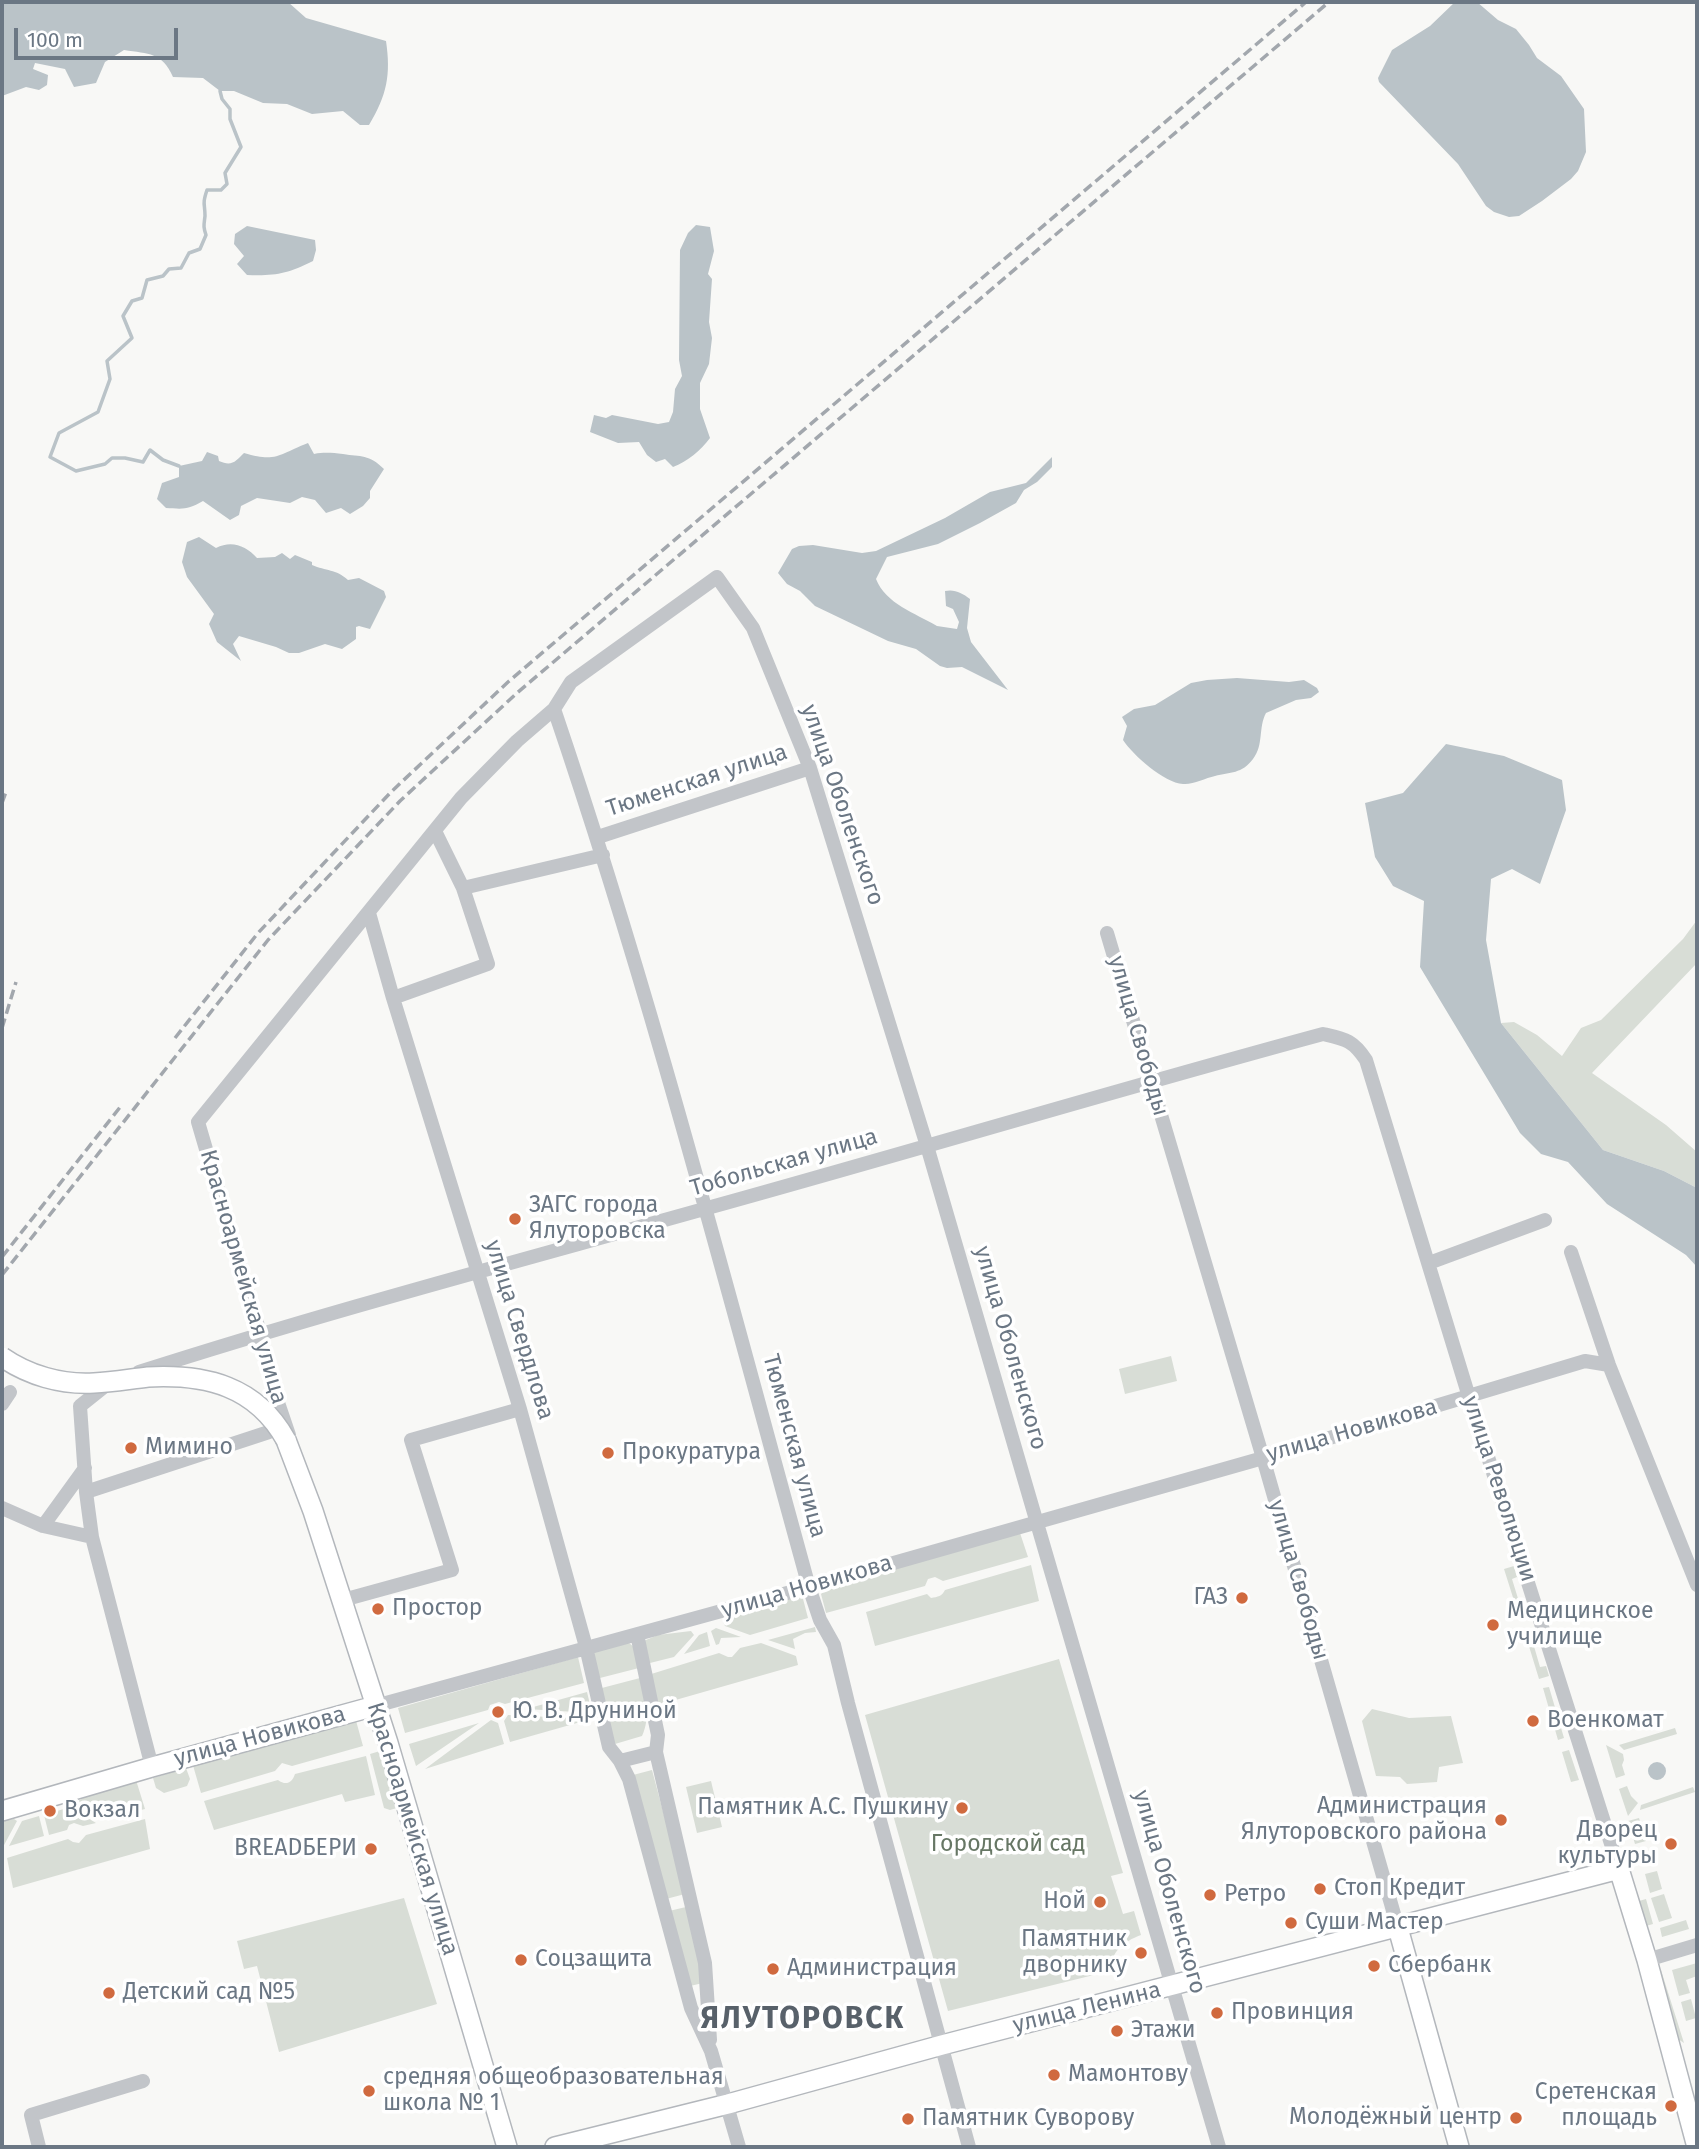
<!DOCTYPE html>
<meta charset="utf-8">
<style>
body{margin:0}
#map{position:relative;width:1699px;height:2149px;overflow:hidden;background:#f8f8f6;font-family:"Fira Sans",sans-serif}
canvas{display:block}
.frame{position:absolute;inset:0;border:4px solid #6b7784;pointer-events:none}
.scale{position:absolute;left:14px;top:28px;width:164px;height:32px;box-sizing:border-box;border:4px solid #6b7784;border-top:0;padding-left:9px;font-size:21px;line-height:24px;white-space:nowrap;color:#6b7784;-webkit-text-stroke:5px #fff;paint-order:stroke}
</style>
<div id="map">
<canvas width="1699" height="2149"></canvas>
<div class="frame"></div>
<div class="scale">100 m</div>
</div>
<script>
const ctx = document.querySelector('canvas').getContext('2d');
ctx.lineJoin = 'round';
function fill(path, color) { ctx.fillStyle = color; ctx.fill(path, 'evenodd'); }
function trace(path, color, width, dash) { ctx.strokeStyle = color; ctx.lineWidth = width; ctx.lineCap = dash ? 'butt' : 'round'; ctx.setLineDash(dash || []); ctx.stroke(path); }
function label(font, color, halo, rows, align = 'center') {
  ctx.font = font + ' "Fira Sans",sans-serif'; ctx.lineWidth = 7; ctx.setLineDash([]); ctx.textBaseline = 'middle'; ctx.strokeStyle = halo; ctx.fillStyle = color; for (const [text, x, y, turn = 0] of rows) {
    ctx.save(); ctx.translate(x, y); ctx.rotate((+turn || 0) * Math.PI / 180); ctx.textAlign = isNaN(turn) ? turn : align; if (halo) ctx.strokeText(text, 0, 0); ctx.fillText(text, 0, 0); ctx.restore();
  }
}
fill(new Path2D(`
 M1697,920V963L1592,1073L1666,1125L1697,1152V1188L1664,1171L1603,1150L1501,1023L1514,1022L1537,1035L1562,1056L1581,1028L1601,1020L1683,939Z
 M1171,1356L1177,1381L1125,1394L1119,1369Z
 M1020,1533L1028,1557L943,1581L935,1577L928,1579L925,1586L826,1613L821,1594L824,1589Z
 M1031,1565L1039,1601L875,1646L866,1612L927,1594L931,1598C938,1597 942,1596 945,1590Z
 M1514,1566L1517,1577L1512,1579L1520,1605L1516,1607L1504,1569Z
 M802,1595L808,1618L750,1635L725,1626L723,1622L746,1611Z
 M815,1627L816,1632L805,1633L793,1639L795,1649L768,1640Z
 M716,1628L741,1637L721,1638L719,1644L716,1645L711,1631Z
 M1529,1629L1540,1667L1546,1666L1549,1676L1539,1679L1524,1630Z
 M691,1631L694,1635L674,1657L646,1664L641,1642L658,1635Z
 M707,1632L710,1646L684,1654L699,1635Z
 M629,1643L634,1647L639,1668L596,1679L591,1653Z
 M761,1643L796,1656L798,1665L658,1705L648,1675L719,1653L728,1657H732L740,1648Z
 M578,1657L584,1683L505,1704L499,1702L490,1705L488,1710L405,1733L398,1708Z
 M1059,1659L1123,1873L1111,1876L1123,1914L1134,1911L1141,1935C1123,1942 1112,1950 1110,1971L948,2011L865,1715Z
 M640,1678C645,1698 651,1717 642,1736L615,1744L598,1689Z
 M1549,1687L1564,1738L1558,1740L1543,1688Z
 M587,1692L592,1713L526,1709Z
 M1372,1709L1409,1718L1451,1716L1463,1763L1439,1767L1437,1782L1407,1784L1400,1777L1376,1776L1362,1721Z
 M508,1715L591,1719L510,1742L504,1721Z
 M355,1717L363,1746L292,1766L282,1763L275,1771L201,1793L192,1762Z
 M491,1720L498,1723L504,1744L425,1769Z
 M479,1723L416,1766L409,1744Z
 M1675,1728L1677,1734L1624,1750L1619,1745Z
 M1606,1745L1623,1754L1624,1760L1622,1765L1625,1775L1616,1778Z
 M1569,1750L1579,1780L1571,1782L1562,1752Z
 M380,1751L397,1808L390,1810L384,1808L370,1754Z
 M366,1756L375,1795L345,1802L342,1794L214,1830L204,1801L278,1780C286,1786 292,1783 295,1774Z
 M186,1768L190,1779L187,1786L164,1793L156,1788L153,1778Z
 M652,1770L685,1894L666,1899L633,1775Z
 M136,1780L145,1809L101,1820L75,1803L96,1790Z
 M711,1781L722,1827L697,1833L686,1787Z
 M1627,1786L1631,1796L1638,1803L1628,1816L1619,1789Z
 M1693,1787L1695,1792L1640,1810L1641,1805Z
 M70,1807L96,1823L83,1826L74,1823L69,1825L67,1830L49,1835L44,1815Z
 M39,1816L44,1836L9,1846L22,1821Z
 M1639,1818L1646,1841L1635,1844L1628,1821Z
 M14,1819L17,1821L3,1847L2,1845V1820Z
 M145,1819L150,1849L13,1888L7,1858L68,1839L73,1842L79,1843L86,1835Z
 M1657,1871L1662,1889L1650,1893L1645,1874Z
 M1664,1894L1672,1918L1659,1922L1651,1898Z
 M404,1898L437,2004L279,2052L257,1966L244,1969L237,1941Z
 M1646,1899L1653,1924L1646,1926L1639,1901Z
 M686,1907L703,1983L690,1986L669,1911Z
 M1686,1920L1689,1929L1662,1937L1660,1928Z
 M1697,1963V1976L1686,1980L1690,1993L1679,1996L1672,1970Z
 M1661,1970L1684,2043L1675,2037L1659,1972Z
 M1691,1999L1696,2018L1686,2021L1681,2002Z`), '#d8ddd6');
fill(new Path2D(`
 M2,2H288L306,18L386,41C391,75 387,95 369,125H360L343,111L312,114L287,104L263,103L234,91H220L203,78L173,77C162,52 149,54 124,50L105,62L96,83L74,87L65,69L35,63L33,69L48,75L47,85L39,90L26,87L2,96Z
 M1455,2H1477L1498,20L1516,29L1529,45L1537,58L1561,76L1584,109L1586,152L1578,171L1571,179L1542,201L1519,216L1509,217L1494,212L1486,206L1458,164L1379,82L1378,78L1392,50L1430,26Z
 M696,225L710,227L714,251L708,274L712,279L709,322L712,338L709,364L700,383V409L710,438C701,450 687,462 673,467L665,459L656,462L647,455L639,442L618,443L590,432L594,415L606,418L612,415L658,424L669,422L673,412L675,389L682,376L679,360L680,250L688,233Z
 M247,226L315,240L316,250L313,261C287,274 275,276 247,275L237,264L244,256L234,244L235,234Z
 M308,443L314,454C325,452 332,453 343,454C361,457 369,454 384,469L370,491V498L363,506L350,514L341,508L326,513L315,500L302,497L290,503L257,498L241,506L239,515L230,520L203,501C188,510 183,509 166,508L157,499L162,483L179,477V466L202,461L207,452L218,456L219,461C232,467 236,461 244,453C277,463 279,454 308,443Z
 M1052,457V467L1037,482L1024,490L1016,503L980,523L938,544L887,557L876,579C886,604 915,613 937,626L957,629L959,622L953,609L946,606L945,591C955,589 962,593 970,599L967,628L971,642L1008,690L962,667L947,668L940,666L916,649L888,641L815,606L800,591L787,584L778,573L792,549L799,546L813,545L862,553L876,551L945,518L990,492L1026,483Z
 M199,537L216,548C232,540 246,546 257,558L275,557L282,553L290,559L295,555L312,562V565C326,571 336,569 348,580L359,578L384,591L386,597L370,629L359,626L356,627V639L342,649L325,644L299,653H289L276,647L239,636L233,644L241,661L217,642L209,624L214,614L187,577L182,562L187,542Z
 M1237,678L1289,682L1304,680L1317,688L1319,692L1311,698L1296,700L1266,713C1258,728 1264,745 1253,759C1242,774 1230,772 1215,776C1205,778 1193,785 1183,784C1164,783 1133,755 1123,740L1127,726L1122,717L1134,709L1155,705L1191,683L1207,680Z
 M1446,744L1504,756L1562,780L1566,810L1540,884L1512,869L1491,879L1486,940L1501,1023L1603,1150L1664,1171L1697,1188V1267L1686,1255L1607,1204L1568,1162L1541,1154L1520,1133L1420,967L1424,901L1393,886L1375,857L1365,803L1403,793Z
 M1648 1771a9 9 0 1 1 18 0a9 9 0 1 1-18 0Z`), '#bac3c8');
trace(new Path2D(`
 M179,466L163,460L150,450L143,462L125,458H112L105,464L76,471L50,457L59,433L98,412L110,379L107,361L132,338L123,316L132,301L142,298L147,280L163,276L169,269L181,268L189,253L200,249L206,235C203,226 204,225 205,216C205,203 202,205 207,190H221L227,184L225,173L241,147L230,119V109L222,99L220,91`), '#bac3c8', 3.5);
const secondary = new Path2D(`
 M286,1440L313,1511L388,1743L507,2147
 M2,1811L152,1767L375,1706
 M1398,1928L1459,2147
 M555,2147L728,2104L942,2045L1619,1869L1647,1960L1697,2147`);
trace(secondary, '#b3b7bc', 22);
trace(new Path2D(`
 M554,709C652,997 728,1293 809,1587L820,1620L834,1645L848,1703L969,2147
 M598,837L810,768
 M463,888L603,855
 M369,913L393,998L520,1409L586,1647L609,1747L620,1761L629,1779L691,2008L711,2051L739,2147
 M1107,933L1263,1458L1398,1928
 M393,998L488,964L463,888L435,831
 M1571,1252L1609,1365L1697,1585
 M1429,1263L1545,1220
 M139,1372C326,1312 515,1262 704,1209C910,1152 1116,1090 1323,1034C1345,1039 1353,1040 1366,1060L1469,1397L1619,1869
 M110,1382L80,1406L86,1492L92,1537L152,1767
 M2,1404L10,1392
 M289,1435L271,1382L260,1333L198,1122L461,798L517,741L554,709L571,682L717,577L753,628L810,768L927,1146L1219,2147
 M86,1492L269,1432
 M2,1508L43,1526L92,1537
 M43,1526L85,1468
 M343,1600L452,1570L411,1440L520,1409
 M637,1634L658,1735L656,1752L705,1963L710,2040
 M375,1706L809,1587L1263,1458L1585,1361L1609,1365
 M620,1761L656,1752
 M1647,1960L1697,1945
 M39,2147L31,2115L143,2081`), '#c2c5c9', 14);
trace(secondary, '#fff', 19);
trace(new Path2D(`
 M2,803L7,789
 M2,1028L16,982
 M175,1038L258,933L391,792L508,682L1306,2
 M2,1257L121,1106
 M2,1275L268,940L400,801L517,693L1329,2`), '#a2a7ad', 3.5, [10, 5]);
const secondaryBridge = new Path2D(`
 M2,1357C28,1375 61,1385 94,1383C112,1382 130,1379 148,1377C206,1374 256,1386 286,1440`);
trace(secondaryBridge, '#b3b7bc', 22, []);
trace(secondaryBridge, '#fff', 19);
for (const [x, y, r, color] of [
 [515,1219,7,"#d06a3f"],
 [131,1448,7,"#d06a3f"],
 [608,1453,7,"#d06a3f"],
 [1242,1598,7,"#d06a3f"],
 [378,1609,7,"#d06a3f"],
 [1493,1625,7,"#d06a3f"],
 [498,1712,7,"#d06a3f"],
 [1533,1721,7,"#d06a3f"],
 [962,1808,7,"#d06a3f"],
 [50,1811,7,"#d06a3f"],
 [1501,1820,7,"#d06a3f"],
 [1671,1844,7,"#d06a3f"],
 [371,1849,7,"#d06a3f"],
 [1320,1889,7,"#d06a3f"],
 [1210,1895,7,"#d06a3f"],
 [1100,1902,7,"#d06a3f"],
 [1291,1923,7,"#d06a3f"],
 [1141,1953,7,"#d06a3f"],
 [521,1960,7,"#d06a3f"],
 [1374,1966,7,"#d06a3f"],
 [773,1969,7,"#d06a3f"],
 [109,1993,7,"#d06a3f"],
 [1217,2013,7,"#d06a3f"],
 [1117,2031,7,"#d06a3f"],
 [1054,2075,7,"#d06a3f"],
 [369,2091,7,"#d06a3f"],
 [1671,2106,7,"#d06a3f"],
 [1516,2118,7,"#d06a3f"],
 [908,2119,7,"#d06a3f"]
]) { const dot = new Path2D(); dot.arc(x, y, r, 0, 2 * Math.PI); ctx.fillStyle = color; ctx.fill(dot); trace(dot, '#fff', 2.5); }
label('23px', '#6b7784', '#fff', [
 ["Тюменская улица",697,781,-18],
 ["улица Оболенского",842,805,71],
 ["улица Свободы",1138,1036,74],
 ["Тобольская улица",784,1163,-16],
 ["Красноармейская улица",243,1277,74],
 ["улица Свердлова",519,1330,73],
 ["улица Оболенского",1010,1348,74],
 ["улица Новикова",1352,1431,-16],
 ["Тюменская улица",794,1446,75],
 ["улица Революции",1499,1489,72],
 ["улица Свободы",1298,1580,74],
 ["улица Новикова",807,1587,-16],
 ["улица Новикова",260,1737,-15],
 ["Красноармейская улица",412,1829,73],
 ["улица Оболенского",1169,1892,74],
 ["улица Ленина",1087,2008,-14]
]);
label('23px', '#6b7784', '#fff', [
 ["ЗАГС города",529,1206],
 ["Ялуторовска",529,1232],
 ["Мимино",145,1448],
 ["Прокуратура",622,1453],
 ["ГАЗ",1228,1598,"right"],
 ["Простор",392,1609],
 ["Медицинское",1507,1612],
 ["училище",1507,1638],
 ["Ю. В. Друниной",512,1712],
 ["Военкомат",1547,1721],
 ["Администрация",1487,1807,"right"],
 ["Ялуторовского района",1487,1833,"right"],
 ["Памятник А.С. Пушкину",948,1808,"right"],
 ["Вокзал",64,1811],
 ["Дворец",1657,1831,"right"],
 ["культуры",1657,1857,"right"],
 ["BREADБЕРИ",357,1849,"right"],
 ["Стоп Кредит",1334,1889],
 ["Ретро",1224,1895],
 ["Ной",1086,1902,"right"],
 ["Суши Мастер",1305,1923],
 ["Памятник",1127,1940,"right"],
 ["дворнику",1127,1966,"right"],
 ["Соцзащита",535,1960],
 ["Сбербанк",1388,1966],
 ["Администрация",787,1969],
 ["Детский сад №5",123,1993],
 ["Провинция",1231,2013],
 ["Этажи",1131,2031],
 ["Мамонтову",1068,2075],
 ["средняя общеобразовательная",383,2078],
 ["школа № 1",383,2104],
 ["Сретенская",1657,2093,"right"],
 ["площадь",1657,2119,"right"],
 ["Молодёжный центр",1502,2118,"right"],
 ["Памятник Суворову",922,2119]
], 'left');
label('23px', '#677765', '#fff', [
 ["Городской сад",1008,1845]
]);
ctx.letterSpacing = '2px';
label('bold 30px', '#58616a', '#fff', [
 ["ЯЛУТОРОВСК",803,2020]
]);
ctx.letterSpacing = '0px';
</script>
